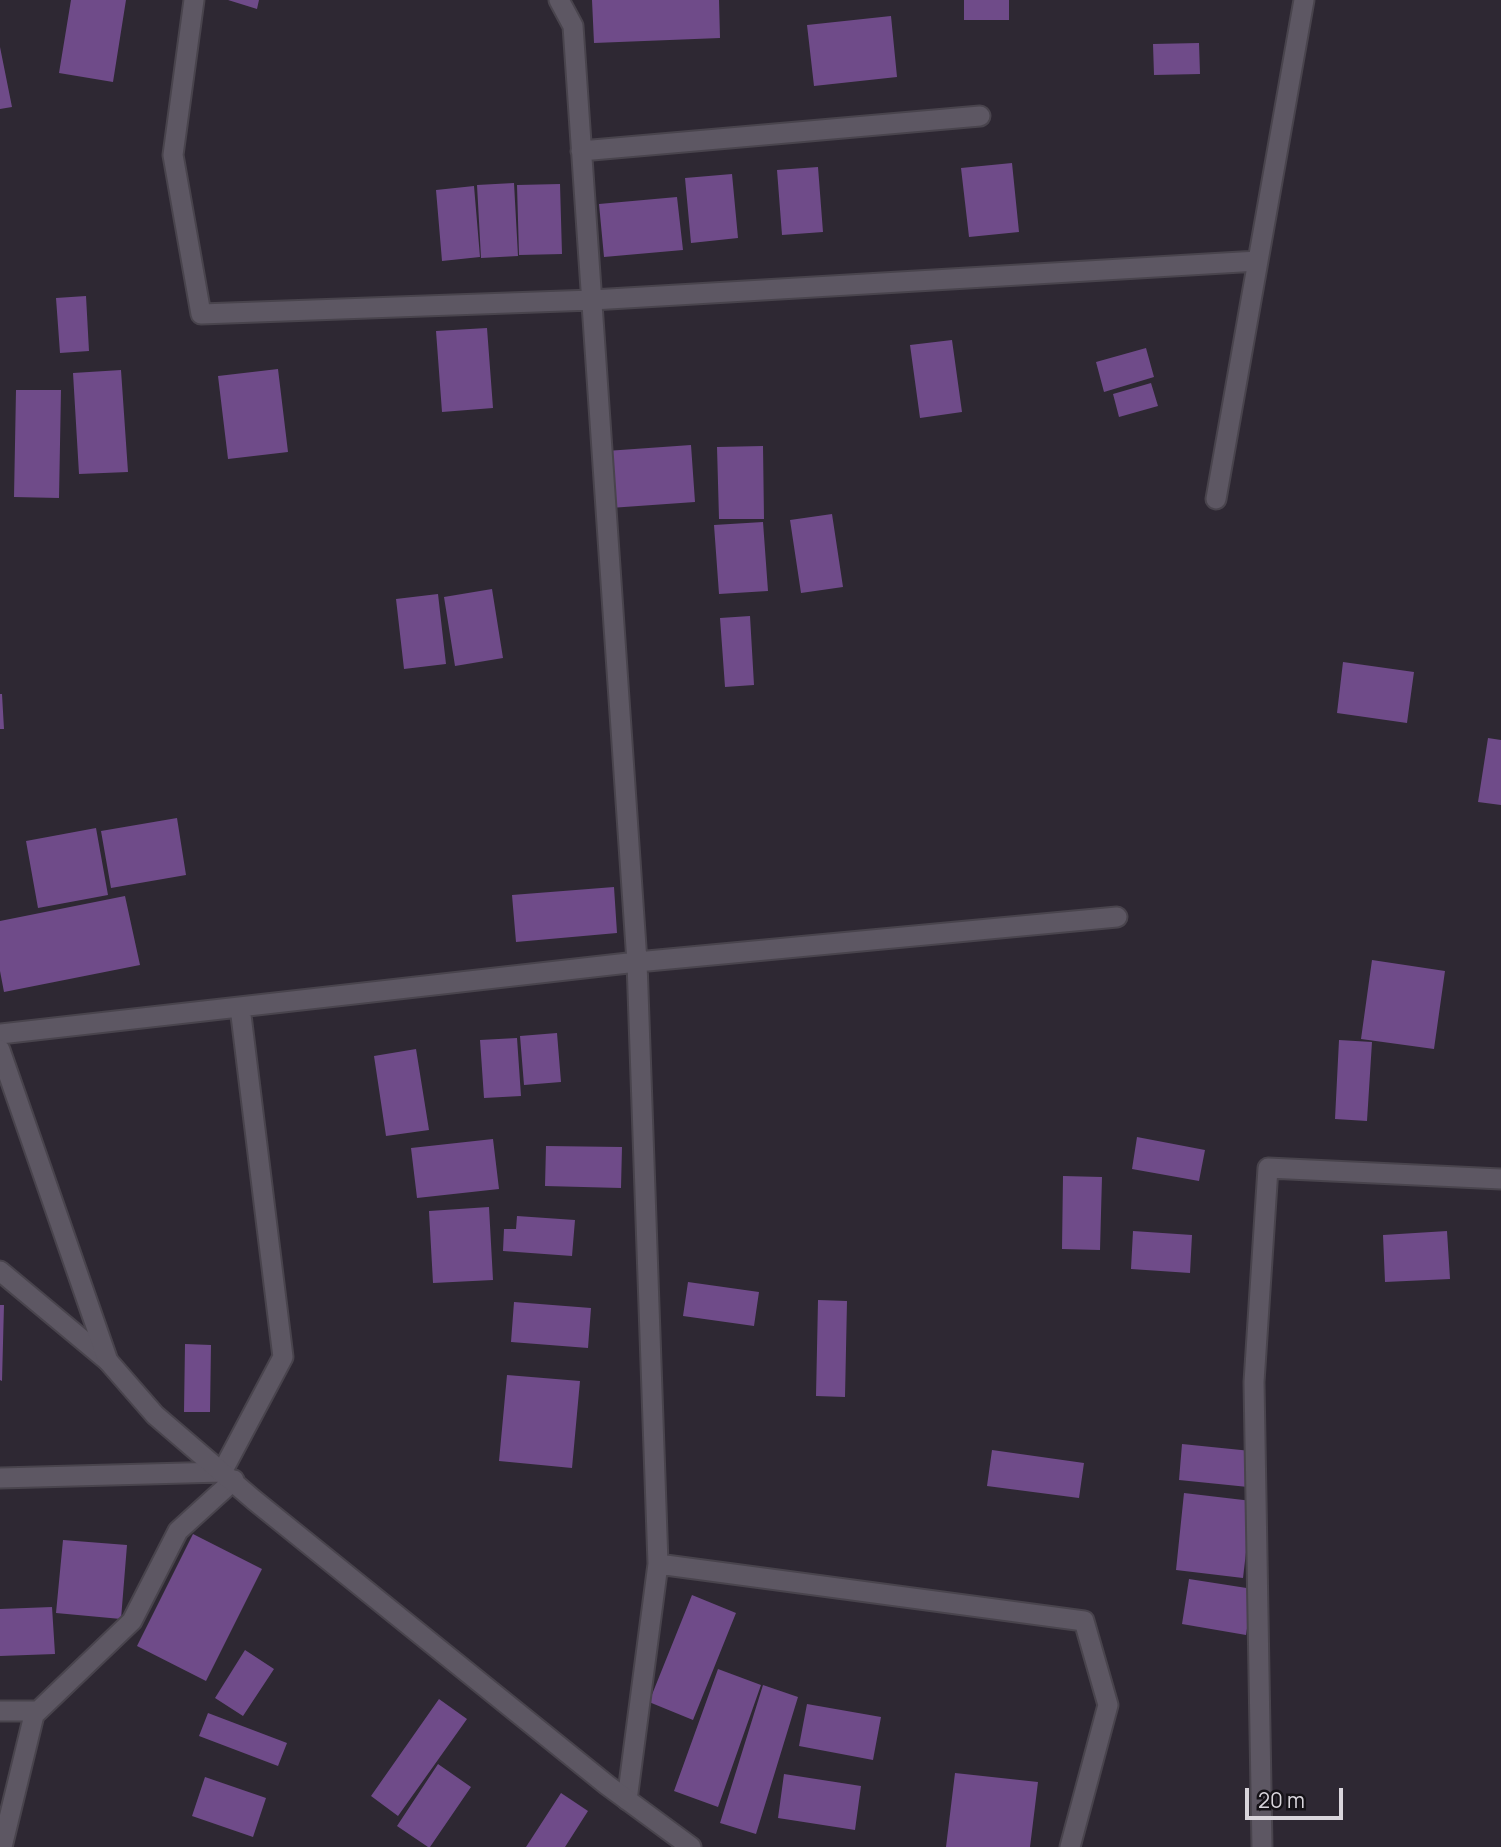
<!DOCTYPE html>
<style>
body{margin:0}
#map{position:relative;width:1501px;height:1847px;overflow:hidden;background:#2e2833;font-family:Manrope,sans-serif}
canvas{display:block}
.scale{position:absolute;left:1245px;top:1788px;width:98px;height:32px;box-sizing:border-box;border:4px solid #d9d5dc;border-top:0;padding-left:9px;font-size:21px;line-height:24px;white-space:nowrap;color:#d9d5dc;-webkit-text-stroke:5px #151217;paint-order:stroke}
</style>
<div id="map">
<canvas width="1501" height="1847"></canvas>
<div class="scale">20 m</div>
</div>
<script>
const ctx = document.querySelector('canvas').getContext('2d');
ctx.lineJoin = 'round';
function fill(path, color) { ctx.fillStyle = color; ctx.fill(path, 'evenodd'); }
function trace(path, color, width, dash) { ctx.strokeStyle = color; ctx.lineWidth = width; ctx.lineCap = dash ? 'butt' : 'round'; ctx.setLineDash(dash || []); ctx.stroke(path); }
fill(new Path2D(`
 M71,0H126L113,82L59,73Z
 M228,0H259L257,9Z
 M592,0H719L720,38L594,43Z
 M964,0H1009V20H964Z
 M891,16L897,77L814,86L807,25Z
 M1199,43L1200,74L1154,75L1153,44Z
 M0,47L12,107L0,109Z
 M1012,163L1019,232L969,237L961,168Z
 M818,167L823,232L782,235L777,170Z
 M732,174L738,238L691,243L685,178Z
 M514,183L518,256L481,258L477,185Z
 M560,184L562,254L519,255L517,185Z
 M474,186L480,257L442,261L436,190Z
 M677,197L683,250L604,257L599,204Z
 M86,296L89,351L60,353L56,298Z
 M487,328L493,408L442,412L436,331Z
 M952,340L962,412L920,418L910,345Z
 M1146,348L1154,377L1104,392L1096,362Z
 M278,369L288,452L228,459L218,376Z
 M121,370L128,472L79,474L73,373Z
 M1151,383L1158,406L1119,417L1113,394Z
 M16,390H61L59,498L14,497Z
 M691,445L695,502L610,508L606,451Z
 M763,446L764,519H719L717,447Z
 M832,514L843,587L801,593L790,520Z
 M763,522L768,591L719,594L714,525Z
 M492,589L503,658L455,666L444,597Z
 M438,594L446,664L404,669L396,599Z
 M750,616L754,685L725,687L720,618Z
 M1343,662L1414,672L1407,723L1337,713Z
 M0,694H2L4,729H0Z
 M1488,738L1501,740V805L1478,802Z
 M177,818L186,875L111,888L101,831Z
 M96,828L108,895L38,908L26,841Z
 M614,887L617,933L516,942L512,895Z
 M125,896L140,965L4,992L0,971V921Z
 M1372,960L1445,971L1434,1049L1361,1039Z
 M557,1033L561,1082L524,1085L520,1036Z
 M517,1038L521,1096L484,1098L480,1040Z
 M1339,1040L1372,1042L1367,1121L1335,1119Z
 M416,1049L429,1130L386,1136L374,1056Z
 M1137,1137L1205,1150L1199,1181L1132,1169Z
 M493,1139L499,1189L417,1198L411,1148Z
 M546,1146L622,1147L621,1188L545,1186Z
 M1063,1176L1102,1177L1100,1250L1062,1249Z
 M489,1207L493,1280L433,1283L429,1211Z
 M517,1216L575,1220L572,1256L503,1251L504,1229H516Z
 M1133,1231L1192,1235L1190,1273L1131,1269Z
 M1447,1231L1450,1279L1385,1282L1383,1235Z
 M688,1282L759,1292L754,1326L683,1316Z
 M818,1300L847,1301L845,1397L816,1396Z
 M514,1302L591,1308L588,1348L511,1342Z
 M0,1305H4L2,1381L0,1380Z
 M185,1344L211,1345L210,1412H184Z
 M507,1375L580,1381L572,1468L499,1461Z
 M1182,1444L1251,1451L1248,1487L1179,1480Z
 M992,1450L1084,1463L1079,1498L987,1486Z
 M1184,1493L1252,1501L1243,1578L1176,1570Z
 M193,1534L262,1569L206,1681L137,1646Z
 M63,1540L127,1545L121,1619L56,1613Z
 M1189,1579L1253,1589L1246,1635L1182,1624Z
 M692,1595L736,1613L693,1720L649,1702Z
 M52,1607L55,1654L0,1656V1609Z
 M245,1650L274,1669L243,1716L215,1698Z
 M718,1669L761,1685L718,1807L674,1791Z
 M763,1685L798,1697L756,1834L720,1823Z
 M439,1699L467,1719L398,1816L371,1796Z
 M807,1704L881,1717L873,1760L799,1746Z
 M208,1713L287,1743L278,1766L199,1736Z
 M438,1764L471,1787L430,1847H428L397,1826Z
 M955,1773L1038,1782L1030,1847H946Z
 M784,1774L861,1786L855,1830L778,1818Z
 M205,1777L266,1798L253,1837L192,1816Z
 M561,1793L588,1811L565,1847H526Z`), '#6f4b89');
const minor = new Path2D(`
 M194,0L173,155L201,314L592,300L1258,261
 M559,0L573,26L637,962L658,1564L627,1800
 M581,151L980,116
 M1216,499L1304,0
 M0,1034L637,962L1117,917
 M0,1271L108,1361
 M0,1478L222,1472L283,1357L240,1007
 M658,1564L1084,1621L1108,1705L1070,1847
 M0,1711H37
 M2,1847L34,1715L132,1621L178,1531L234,1480
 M1262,1847L1254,1382L1268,1168L1501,1179`);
const secondary = new Path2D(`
 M0,1050L108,1361L155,1415L254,1500L607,1785L691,1847`);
trace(minor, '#49444d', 23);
trace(secondary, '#49444d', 23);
trace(minor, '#5d5763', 19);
trace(secondary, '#5d5763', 19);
</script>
